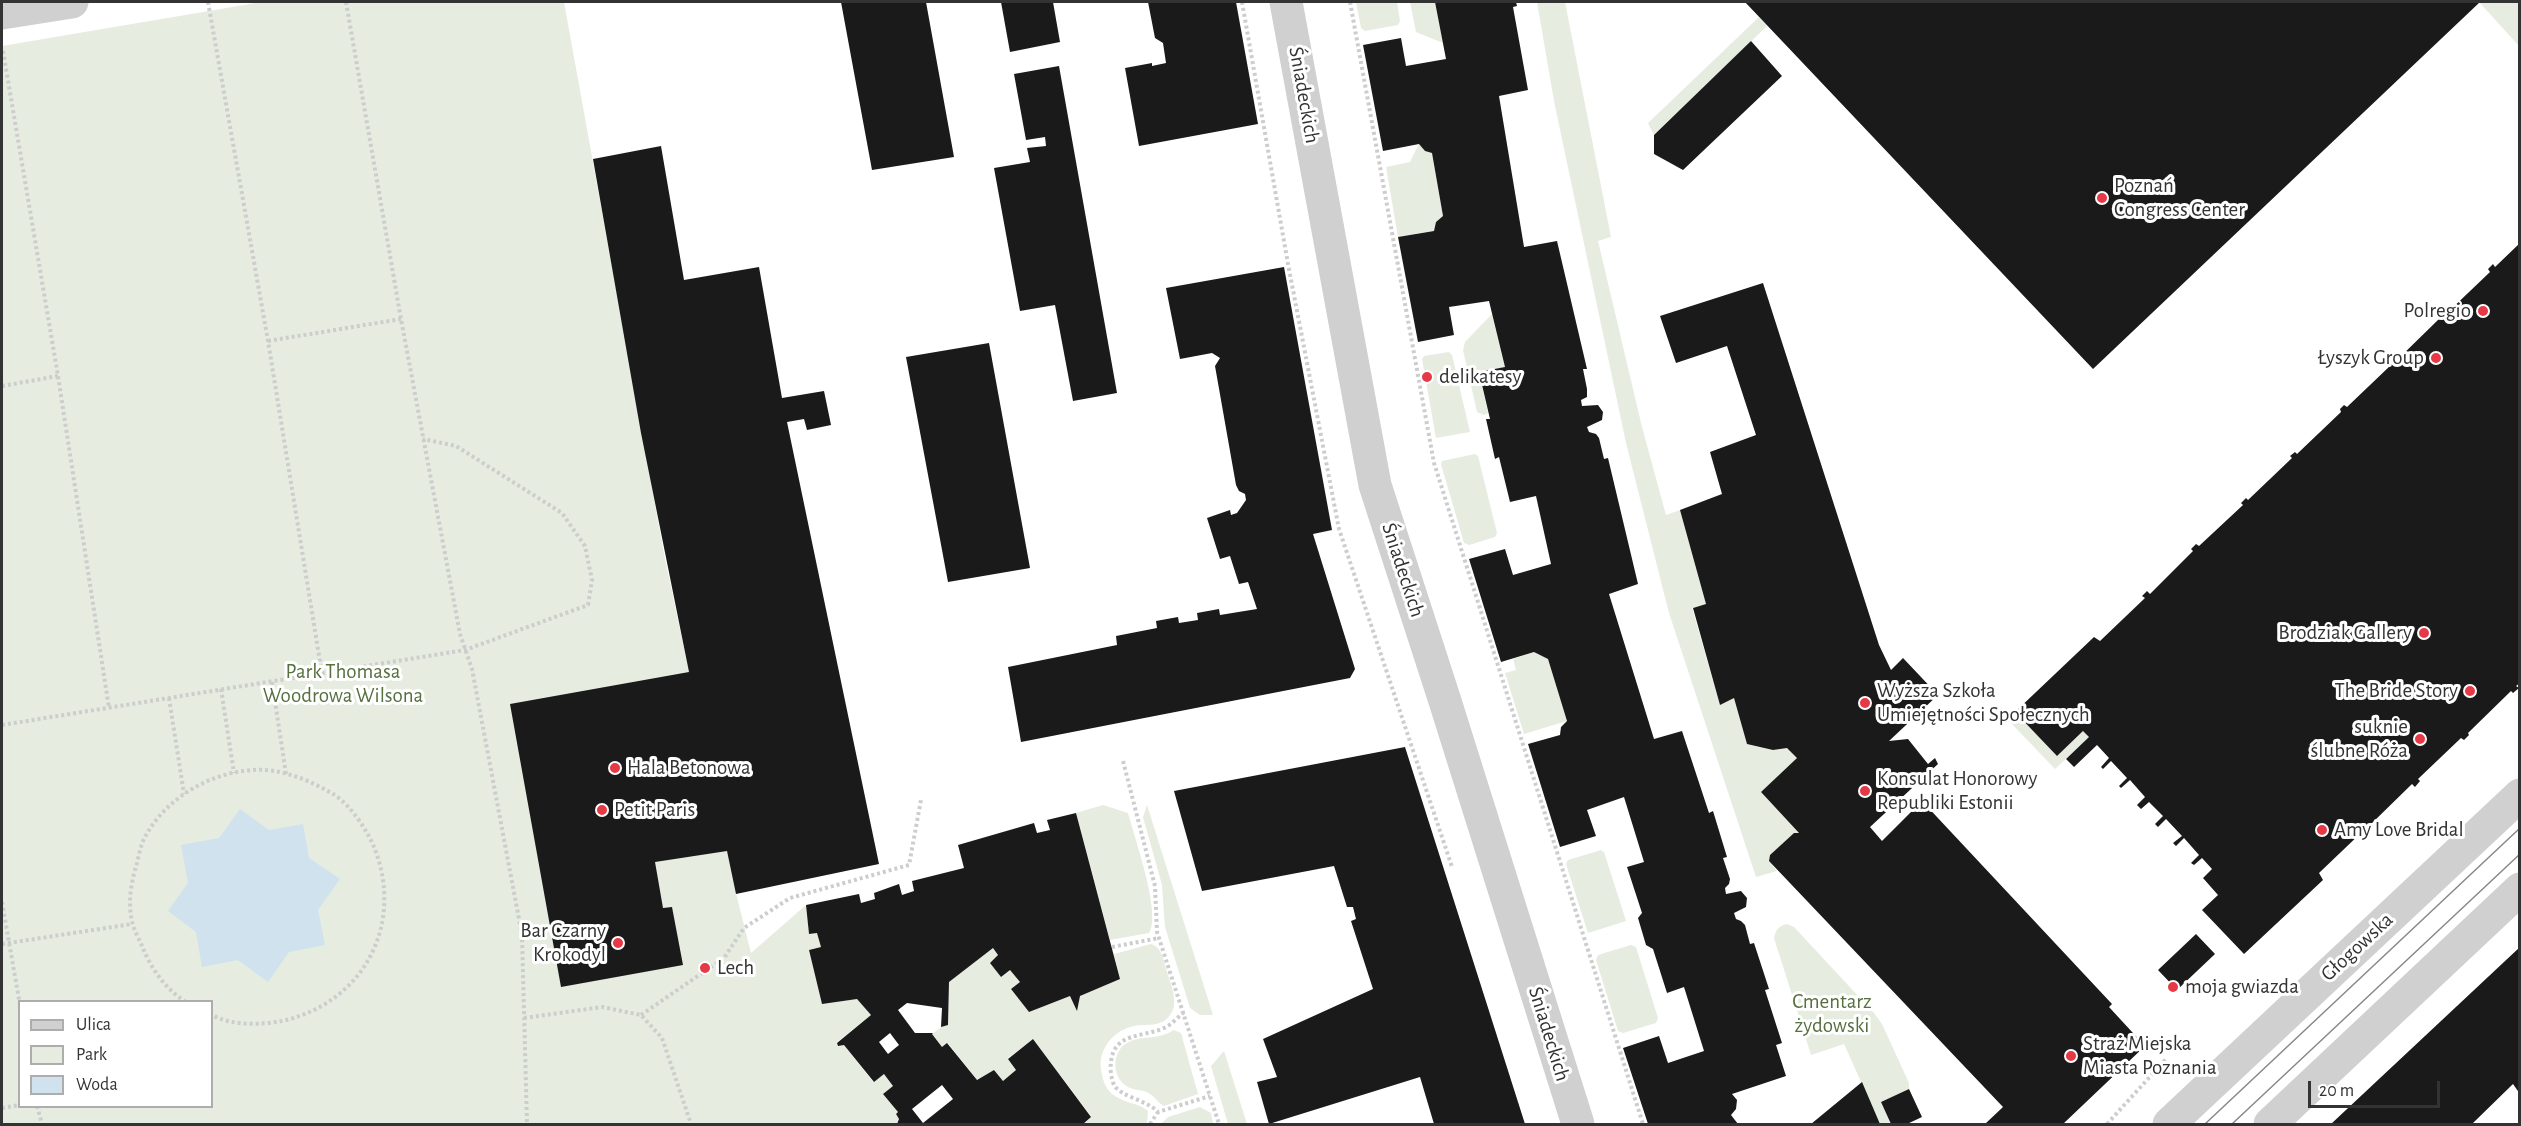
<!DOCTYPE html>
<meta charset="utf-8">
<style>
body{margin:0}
#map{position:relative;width:2521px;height:1126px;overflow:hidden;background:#fff;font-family:"Alegreya Sans",sans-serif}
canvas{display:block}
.frame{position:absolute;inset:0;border:3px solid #333;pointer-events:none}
.legend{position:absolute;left:18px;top:1000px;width:195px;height:108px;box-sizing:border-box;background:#fff;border:2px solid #adadad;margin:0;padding:8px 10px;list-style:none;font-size:18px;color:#333}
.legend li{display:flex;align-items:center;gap:12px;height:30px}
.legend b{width:30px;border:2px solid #adadad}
.scale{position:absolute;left:2308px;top:1081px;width:132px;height:27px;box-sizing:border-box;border:3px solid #333;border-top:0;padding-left:8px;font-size:18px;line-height:21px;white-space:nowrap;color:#333;-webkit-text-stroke:4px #fff;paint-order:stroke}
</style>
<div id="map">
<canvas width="2521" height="1126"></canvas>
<div class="frame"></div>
<ul class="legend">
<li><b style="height:8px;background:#d0d0d0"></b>Ulica</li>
<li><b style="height:16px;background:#e6ecdf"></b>Park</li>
<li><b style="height:16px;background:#cfe2ee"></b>Woda</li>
</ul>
<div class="scale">20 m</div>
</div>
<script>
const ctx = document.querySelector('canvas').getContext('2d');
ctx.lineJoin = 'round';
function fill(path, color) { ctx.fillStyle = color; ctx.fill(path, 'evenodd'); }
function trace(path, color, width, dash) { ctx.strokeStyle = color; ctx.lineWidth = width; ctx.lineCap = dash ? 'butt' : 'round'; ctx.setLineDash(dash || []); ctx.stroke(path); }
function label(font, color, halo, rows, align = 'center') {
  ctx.font = font + ' "Alegreya Sans",sans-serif'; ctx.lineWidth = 6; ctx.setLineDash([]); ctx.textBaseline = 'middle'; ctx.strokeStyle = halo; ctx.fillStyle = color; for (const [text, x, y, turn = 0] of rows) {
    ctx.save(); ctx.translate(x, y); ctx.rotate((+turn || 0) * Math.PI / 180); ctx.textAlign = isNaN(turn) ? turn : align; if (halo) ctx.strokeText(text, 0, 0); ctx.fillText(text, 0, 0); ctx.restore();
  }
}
fill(new Path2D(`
 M262,2H564L664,554L736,893L751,953L806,905L809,934L817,933L821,947L809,950L822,1003L857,999L871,1015L837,1042L838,1046L844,1045L873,1082L884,1074L893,1086L883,1094L898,1112L896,1114L899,1119L897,1124H2V46ZM20,1002H212V1106H20Z
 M1356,2H1397L1400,21L1398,25L1365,31L1361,28Z
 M1410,2H1435L1443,43L1416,32Z
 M1537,2H1565L1611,237L1598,241L1642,427L1666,515L1680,510L1706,604L1692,608L1720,705L1734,698L1747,744L1773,750L1787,748L1797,758L1761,792L1799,833H1794L1770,855L1769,861L1777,871L1756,877L1669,613L1626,443L1554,101Z
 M2479,2H2519V46Z
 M1759,17L1767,26L1654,135L1648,123Z
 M1419,144L1425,151L1432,153L1443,216L1436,222L1434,231L1398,237L1386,167L1410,162Z
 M1492,314L1505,367L1479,373L1488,413L1484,415L1477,412L1463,350L1465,342Z
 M1449,352L1452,355L1470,432L1436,438L1422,359L1424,356Z
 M1475,454L1478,456L1497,533L1495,537L1469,545L1464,543L1441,464L1442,461Z
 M1534,652L1548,659L1567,721L1524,734L1505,673L1516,670L1513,659Z
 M2014,711L2057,756L2083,731L2089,737L2055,769L2010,722V717Z
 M1103,805L1128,813C1134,836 1162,915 1149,933L1110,940L1076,813Z
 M1147,805L1213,1015H1200L1190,1008L1165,927L1162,885L1143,817Z
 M1601,850L1604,852L1626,921L1588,933L1566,864L1568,860Z
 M1787,924L1794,927L1874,1013L1882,1024L1909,1083V1089L1881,1102L1891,1124H1880L1844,1044L1811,1055L1774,938C1776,930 1778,926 1787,924Z
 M1151,944C1160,946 1163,957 1165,965C1168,978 1178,997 1173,1010C1164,1029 1149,1023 1134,1026C1114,1030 1098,1049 1101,1069C1102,1078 1105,1088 1112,1094C1125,1104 1140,1103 1148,1111L1147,1124H1083L1091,1116L1033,1039L1008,1058L1016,1070L1003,1081L994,1070L977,1080L948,1043L942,1047L932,1034L944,1025H948L949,982L993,948L998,955L990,963L1001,977L1010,970L1020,982L1011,989L1029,1012L1070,996L1077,1010L1080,996L1120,979L1114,954Z
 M1631,945L1636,947L1658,1018L1656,1023L1623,1033L1618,1031L1596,960L1598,955Z
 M1174,1030L1181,1033L1198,1094L1164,1106C1158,1103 1156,1098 1150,1094C1144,1089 1135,1091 1128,1087C1111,1078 1111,1050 1129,1042C1142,1035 1156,1041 1174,1030Z
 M1224,1051L1247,1124H1228L1211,1066Z
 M1200,1107L1211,1113L1213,1124H1161L1168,1117Z`), '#e6ecdf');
fill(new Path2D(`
 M240,809L269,830L303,824L309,858L340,879L318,910L325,945L289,952L268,982L238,960L202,967L196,932L168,911L188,883L181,845L219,838Z`), '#cfe2ee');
fill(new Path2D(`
 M841,2H926L954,157L872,170Z
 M1001,2H1053L1060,42L1010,52Z
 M1148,2H1236L1258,124L1139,146L1125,68L1152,63V66L1166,63L1163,43L1155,38Z
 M1435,2H1516L1517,6L1513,7L1528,90L1499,96L1524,247L1557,241L1587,369H1583L1587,389V397L1581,400L1582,406L1598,405L1603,412L1602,420L1587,427L1589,432L1596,434L1599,438L1604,459L1608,458L1638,584L1609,594L1654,739L1682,731L1709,813L1713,811L1727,857L1723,858L1730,879L1729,884L1725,888L1726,894L1741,891L1747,898L1746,907L1734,913L1736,919L1741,921L1745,925L1750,944L1754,943L1769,989L1765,990L1782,1043L1776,1045L1786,1076L1732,1094L1737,1100L1736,1109L1731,1115L1738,1124H1648L1623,1048L1659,1036L1668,1063L1704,1051L1684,987L1667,993L1653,949L1646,945L1638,918L1642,913L1627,867L1644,862L1624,797L1587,810L1596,836L1560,847L1528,744L1560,735L1561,727L1567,721L1548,659L1534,652L1501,662L1469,559L1505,549L1513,575L1551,564L1536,496L1510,502L1499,457L1495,459L1486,419H1490L1479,372L1505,367L1489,301L1449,307L1454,335L1418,342L1398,237L1434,231L1436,222L1443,216L1432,153L1425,151L1419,144L1383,151L1363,45L1401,38L1406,66L1446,59Z
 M1745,2H2480L2093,369Z
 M1751,41L1782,76L1683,170L1654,154V135Z
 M1059,66L1117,393L1073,401L1055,305L1020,311L994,168L1030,162L1027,148L1046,146L1045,137L1026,140L1014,74Z
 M661,146L684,280L759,267L782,398L824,391L831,425L807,430L804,419L787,422L879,864L736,894L727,851L655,862L663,908L672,907L683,965L561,987L510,704L689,672L641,433L593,159Z
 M2520,243V683L2516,686L2519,688L2513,693L2511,691L2468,733L2469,735L2464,740L2461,738L2418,779L2420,781L2415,787L2412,784L2369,826L2371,828L2365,833L2363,831L2319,873L2323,880L2244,954L2202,910L2218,895L2203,878L2212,869L2202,858L2194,865L2191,863L2199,855L2184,838L2176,846L2173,843L2182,836L2166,819L2158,827L2155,824L2163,816L2149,802L2141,809L2137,805L2145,797L2130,780L2121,788L2119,786L2127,778L2111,761L2103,769L2101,767L2109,758L2097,745L2074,767L2066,759L2089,737L2083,731L2057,756L2015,712L2094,637L2100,641L2145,598L2142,596L2147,591L2150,594L2193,551L2191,549L2196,544L2199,546L2243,505L2241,503L2246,498L2248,500L2292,458L2290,456L2295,452L2297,454L2341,412L2340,409L2344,405L2347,407L2391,365L2389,363L2394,358L2396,361L2440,318L2438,316L2443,311L2446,314L2490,272L2488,269L2493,264L2495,267Z
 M1284,267L1332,530L1313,534L1355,669L1350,678L1021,742L1008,667L1117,645L1116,636L1157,628L1156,621L1178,617L1179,623L1198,620L1197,613L1219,609L1220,615L1257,609L1248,582L1239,584L1230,556L1220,559L1207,518L1230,510L1231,515L1237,513L1246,500L1245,494L1239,491L1236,485L1215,366L1220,358L1212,353L1180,359L1166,288Z
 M1763,283L1879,645L1891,670L1903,658L1938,695L1889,741L1908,739L1928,764L1935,758L1938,764L1870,827L1882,841L1922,801L2112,1004L2109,1007L2145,1046L2063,1124H1985L2003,1107L1769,861L1770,855L1794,833H1799L1761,792L1797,758L1787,748L1773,750L1747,744L1734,698L1720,705L1693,608L1706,604L1680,510L1722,494L1710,452L1756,435L1727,346L1676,363L1660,316Z
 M989,343L1030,568L948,582L906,357Z
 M1405,747L1525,1124H1434L1420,1077L1269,1124L1257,1082L1277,1077L1263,1039L1373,989L1351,921L1356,919L1353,907H1347L1334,866L1202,891L1174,791Z
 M1076,813L1120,979L1080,996L1077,1011L1070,996L1029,1012L1011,989L1020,982L1010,970L1001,977L990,963L998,955L993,948L949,982L948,1025L941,1027L942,1008L907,1003L898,1010L915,1033H933L932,1034L942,1047L947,1043L977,1080L994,1070L1003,1081L1016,1070L1008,1059L1033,1039L1091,1117L1083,1124H897L899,1119L896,1114L898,1112L883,1094L893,1086L884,1074L874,1082L844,1045L838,1046L837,1043L871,1015L857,999L822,1004L809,950L821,947L817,933L809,934L806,905L859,894L861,903L875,899L874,893L899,884L902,895L914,891L912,881L964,868L958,845L1034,823L1037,833L1050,830L1047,820ZM890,1033L899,1045L888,1054L879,1042ZM942,1085L953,1099L923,1123L912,1109Z
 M2196,934L2215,954L2177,990L2158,970Z
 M2520,947V1094L2513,1084L2473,1123L2331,1124Z
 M1862,1082L1880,1124H1811Z
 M1909,1089L1922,1117L1907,1124H1891L1881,1102Z`), '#1a1a1a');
trace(new Path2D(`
 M208,2L268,341L322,674
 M346,2L401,319L460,634L472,669L522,935L527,1124
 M1242,2L1288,264L1339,529L1452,867
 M1350,2L1434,463L1643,1124
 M3,51L58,376L109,708
 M268,341L401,319
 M2,386L58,376
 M272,682L286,774
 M221,689L234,773
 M169,698L184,794
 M2,725L465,650L588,605L592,580L585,546L562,513L456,446L423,439
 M1123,761L1155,886L1157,932L1219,1124
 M2,902L20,1005
 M2,944L132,924
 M1112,947L1159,938
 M186,1002C166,990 150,967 142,946C139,939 135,932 133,925C127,905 131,882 137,863C139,854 141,844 145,837C166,798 209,773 252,770C281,768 309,780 333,794C350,804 367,830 374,847C405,924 364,1003 282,1021C261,1025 232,1026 212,1015
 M1184,1012C1178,1017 1172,1024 1166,1027C1145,1038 1114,1031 1111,1062C1110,1069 1111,1078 1114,1085C1121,1097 1147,1100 1158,1112L1210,1096
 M641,1015L724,958L744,928L790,898L909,865L921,800
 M524,1018L602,1007L641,1015L662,1038L691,1124
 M37,1106L42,1124
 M2,1108L20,1105
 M1150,1124L1158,1112
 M2107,1124L2166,1059`), '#cdcdcd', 4, [3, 3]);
trace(new Path2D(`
 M1286,2L1375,485L1444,698L1578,1124
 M2,13L72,2
 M2169,1124L2520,795
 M2270,1124L2520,889`), '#d0d0d0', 33);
trace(new Path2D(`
 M2205,1124L2520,828
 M2232,1124L2520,854`), '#888', 1.5);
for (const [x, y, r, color] of [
 [2102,198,6,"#e63946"],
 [2483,311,6,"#e63946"],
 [2436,358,6,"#e63946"],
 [1427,377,6,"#e63946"],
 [2424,633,6,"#e63946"],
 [2470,691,6,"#e63946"],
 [1865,703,6,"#e63946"],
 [2420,739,6,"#e63946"],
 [615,768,6,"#e63946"],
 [1865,791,6,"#e63946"],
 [602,810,6,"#e63946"],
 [2322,830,6,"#e63946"],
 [618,943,6,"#e63946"],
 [705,968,6,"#e63946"],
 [2173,987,6,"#e63946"],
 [2071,1056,6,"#e63946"]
]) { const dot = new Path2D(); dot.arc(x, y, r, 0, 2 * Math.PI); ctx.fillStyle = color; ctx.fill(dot); trace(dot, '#fff', 2); }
label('21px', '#333', '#fff', [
 ["Śniadeckich",1304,95,80],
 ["Śniadeckich",1403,570,72],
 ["Głogowska",2357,947,-43],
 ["Śniadeckich",1549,1034,73]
]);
label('21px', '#333', '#fff', [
 ["Poznań",2114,186],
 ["Congress Center",2114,210],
 ["Polregio",2471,311,"right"],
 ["Łyszyk Group",2424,358,"right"],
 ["delikatesy",1439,377],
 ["Brodziak Gallery",2412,633,"right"],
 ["Wyższa Szkoła",1877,691],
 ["Umiejętności Społecznych",1877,715],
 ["The Bride Story",2458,691,"right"],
 ["suknie",2408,727,"right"],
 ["ślubne Róża",2408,751,"right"],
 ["Hala Betonowa",627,768],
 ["Konsulat Honorowy",1877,779],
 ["Republiki Estonii",1877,803],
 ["Petit Paris",614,810],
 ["Amy Love Bridal",2334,830],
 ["Bar Czarny",606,931,"right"],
 ["Krokodyl",606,955,"right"],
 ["Lech",717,968],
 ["moja gwiazda",2185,987],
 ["Straż Miejska",2083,1044],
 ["Miasta Poznania",2083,1068]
], 'left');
label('21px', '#56703f', '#fff', [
 ["Park Thomasa",343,672],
 ["Woodrowa Wilsona",343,696],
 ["Cmentarz",1832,1002],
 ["żydowski",1832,1026]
]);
</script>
